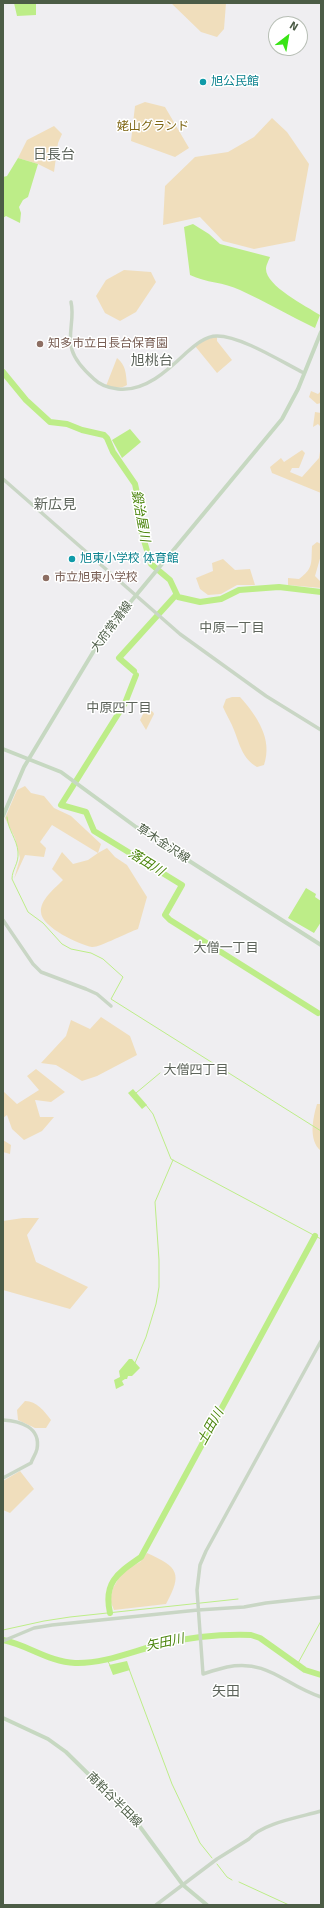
<!DOCTYPE html>
<meta charset="utf-8">
<style>
body{margin:0}
#map{position:relative;width:324px;height:1908px;overflow:hidden;background:#efeef1;font-family:Signika,sans-serif}
canvas{display:block}
.frame{position:absolute;inset:0;border:4px solid #4c5c46;pointer-events:none}
.north{position:absolute;left:268px;top:16px;width:40px;height:40px;box-sizing:border-box;background:#fff;border:1px solid #b7beb5;border-radius:50%;rotate:31deg;font-size:11px;font-weight:700;line-height:16px;text-align:center;color:#4c5c46}
.north::after{content:'';display:block;margin:auto;width:14px;height:18px;background:#39e416;clip-path:polygon(50% 0,100% 100%,50% 72%,0 100%)}
</style>
<div id="map">
<canvas width="324" height="1908"></canvas>
<div class="frame"></div>
<div class="north">N</div>
</div>
<script>
const ctx = document.querySelector('canvas').getContext('2d');
ctx.lineJoin = 'round';
function fill(path, color) { ctx.fillStyle = color; ctx.fill(path, 'evenodd'); }
function trace(path, color, width, dash) { ctx.strokeStyle = color; ctx.lineWidth = width; ctx.lineCap = dash ? 'butt' : 'round'; ctx.setLineDash(dash || []); ctx.stroke(path); }
function label(font, color, halo, rows, align = 'center') {
  ctx.font = font + ' Signika,"Noto Sans JP",sans-serif'; ctx.lineWidth = 3; ctx.setLineDash([]); ctx.textBaseline = 'middle'; ctx.strokeStyle = halo; ctx.fillStyle = color; for (const [text, x, y, turn = 0] of rows) {
    ctx.save(); ctx.translate(x, y); ctx.rotate((+turn || 0) * Math.PI / 180); ctx.textAlign = isNaN(turn) ? turn : align; if (halo) ctx.strokeText(text, 0, 0); ctx.fillText(text, 0, 0); ctx.restore();
  }
}
fill(new Path2D(`
 M171,3H226L224,29L217,37L201,32Z
 M145,102L165,107L189,148L175,157L131,141L135,106Z
 M272,118L287,132L309,164L295,241L254,249L223,241L200,217L163,225L165,186L195,157L228,152L254,137Z
 M54,126L62,134L58,143L54,172L38,164L18,158L27,140Z
 M124,270L151,272L156,282L136,312L120,321L105,313L96,296L106,280Z
 M217,336V341L232,360L217,373L195,346L202,341Z
 M117,358C126,365 126,374 127,385C121,389 112,388 106,386Z
 M311,391L318,394L321,391V403L317,404L309,397Z
 M315,412L321,413V427L318,424L313,427Z
 M321,445V493L272,473L270,467L281,458L284,462L302,450L305,453L299,468H292L290,472L302,477L319,458Z
 M317,542L321,544V555L315,576L320,581L321,588L288,585V578L299,579C314,568 311,562 312,546Z
 M223,559L235,570L250,569L255,585H237L221,594L208,595L200,589L196,578L213,571L212,563Z
 M232,697H240C257,716 273,739 264,765L257,767C242,758 240,745 234,730C231,722 226,714 223,707L226,699Z
 M146,708L153,712L154,714L146,730L140,720Z
 M25,786L31,793L44,796L54,808L71,816L101,844L98,853L107,848L115,857L127,865L147,897L138,929C129,932 98,948 92,947C80,945 41,927 41,912C40,900 55,888 63,880L52,869L62,852L73,864L88,860L98,853L52,825L40,842L46,848L44,857L25,855L14,879L20,858L15,838L5,818L17,790Z
 M101,1017L130,1036L137,1055L97,1076L82,1081L56,1065L41,1063L66,1036L71,1020L90,1029Z
 M36,1069L65,1092L51,1102L35,1100L40,1117H54L42,1131L24,1140L12,1129L7,1115L3,1118V1091L17,1104L39,1090L27,1076Z
 M317,1104H321V1151C308,1140 313,1118 317,1104Z
 M3,1140L11,1145L10,1154L3,1152Z
 M23,1218H39L27,1235L36,1262L88,1287L70,1309L3,1290V1221Z
 M25,1401C37,1401 44,1411 51,1420L46,1428H35L18,1420L17,1410Z
 M20,1471L34,1489L10,1513L3,1510V1481Z
 M147,1553C178,1567 183,1573 166,1604L114,1610L110,1600L113,1588L123,1571L140,1562Z`), '#f0debc');
fill(new Path2D(`
 M14,3H36V15L17,16Z
 M18,158L38,164L28,197L23,200L19,207L21,213L20,223L6,216L3,218V177L7,176Z
 M193,224L209,234L220,244L270,257C269,260 266,265 266,269C266,286 306,306 320,315L315,328C290,316 266,302 240,290C224,282 206,283 190,275L184,227Z
 M130,429L141,442L122,458L112,440Z
 M306,888L316,894L315,897L321,901V922L314,933L288,918Z
 M133,1089L147,1105L142,1109L128,1093Z
 M129,1359H132L140,1368L132,1376H128L127,1379H125L122,1381L124,1385L116,1389L114,1380L120,1377L119,1371Z
 M127,1661L130,1670L113,1675L109,1665Z`), '#bded88');
trace(new Path2D(`
 M7,817C8,830 17,839 18,852C19,864 12,869 12,879L28,912L43,923L62,944L71,949L91,953L103,959L123,977L111,999L321,1131
 M136,1093L160,1073
 M146,1105L153,1114L171,1159L321,1239
 M135,1363L146,1337L156,1304L159,1287V1260L155,1202L173,1160
 M3,1630L44,1621L70,1617L238,1599
 M106,1658L110,1665
 M297,1665L321,1621
 M129,1669L172,1784L200,1843L212,1858
 M217,1864L227,1877L232,1880
 M239,1882L289,1905`), '#bded88', 1);
trace(new Path2D(`
 M3,372L26,400L50,422L67,424L82,430L104,435L107,438L113,452L135,484L141,512L140,527L151,564L170,580L178,597L200,602L221,599L239,590L279,587L321,592
 M134,671L119,658L176,595
 M136,675L125,703L61,805L86,812L94,831L182,885L165,915L170,920L318,1013
 M110,1613C103,1582 118,1573 141,1557L315,1236
 M3,1640C28,1645 49,1662 75,1663C104,1664 133,1651 161,1644C191,1637 221,1634 251,1635L260,1638L305,1670L321,1675`), '#bded88', 6);
trace(new Path2D(`
 M71,302C75,319 67,334 72,350C75,360 85,371 94,379C100,385 109,388 118,389C145,392 168,370 186,353C195,345 205,336 217,336C241,336 282,362 304,373
 M3,479L180,634L266,696L321,730
 M3,920L33,964L41,972L86,989L97,994L111,1006
 M321,1341L206,1551L200,1565L197,1590L203,1674C211,1671 219,1669 227,1667C269,1659 284,1685 321,1697
 M3,1420C20,1421 41,1427 37,1449C36,1454 32,1459 31,1463L3,1478
 M3,1641L34,1628L52,1625L198,1610L244,1607L266,1603L321,1597
 M156,1905L217,1859L249,1839C262,1823 301,1817 321,1811`), '#c9d6c5', 3.5);
trace(new Path2D(`
 M3,749L61,772L136,827L321,945
 M3,816L24,767L104,634L282,419L298,389L321,332
 M3,1718L48,1739L66,1752L135,1820L183,1885L207,1905`), '#c6d8c1', 4);
for (const [x, y, r, color] of [
 [203,82,4,"#0f9aa8"],
 [40,344,4,"#8d6e63"],
 [72,559,4,"#0f9aa8"],
 [46,578,4,"#8d6e63"]
]) { const dot = new Path2D(); dot.arc(x, y, r, 0, 2 * Math.PI); ctx.fillStyle = color; ctx.fill(dot); trace(dot, '#fff', 1.5); }
label('12px', '#0d838f', '#fff', [
 ["旭公民館",211,82],
 ["旭東小学校 体育館",80,559]
], 'left');
label('12px', '#7f6715', '#fff', [
 ["姥山グランド",153,127]
]);
label('12px', '#785e54', '#fff', [
 ["知多市立日長台保育園",48,344],
 ["市立旭東小学校",54,578]
], 'left');
label('12px', '#4c5c46', '#fff', [
 ["大府常滑線",112,627,-53],
 ["草木金沢線",163,844,33],
 ["南粕谷半田線",114,1800,45]
]);
label('italic 13px', '#4b850c', '#fff', [
 ["鍛治屋川",140,516,80],
 ["落田川",146,863,32],
 ["土田川",211,1427,-61],
 ["矢田川",165,1643,-12]
]);
label('13px', '#5d645b', '#fff', [
 ["中原一丁目",232,629],
 ["中原四丁目",119,709],
 ["大僧一丁目",226,949],
 ["大僧四丁目",196,1071]
]);
label('14px', '#5d645b', '#fff', [
 ["日長台",54,155],
 ["旭桃台",152,361],
 ["新広見",55,505],
 ["矢田",226,1692]
]);
</script>
